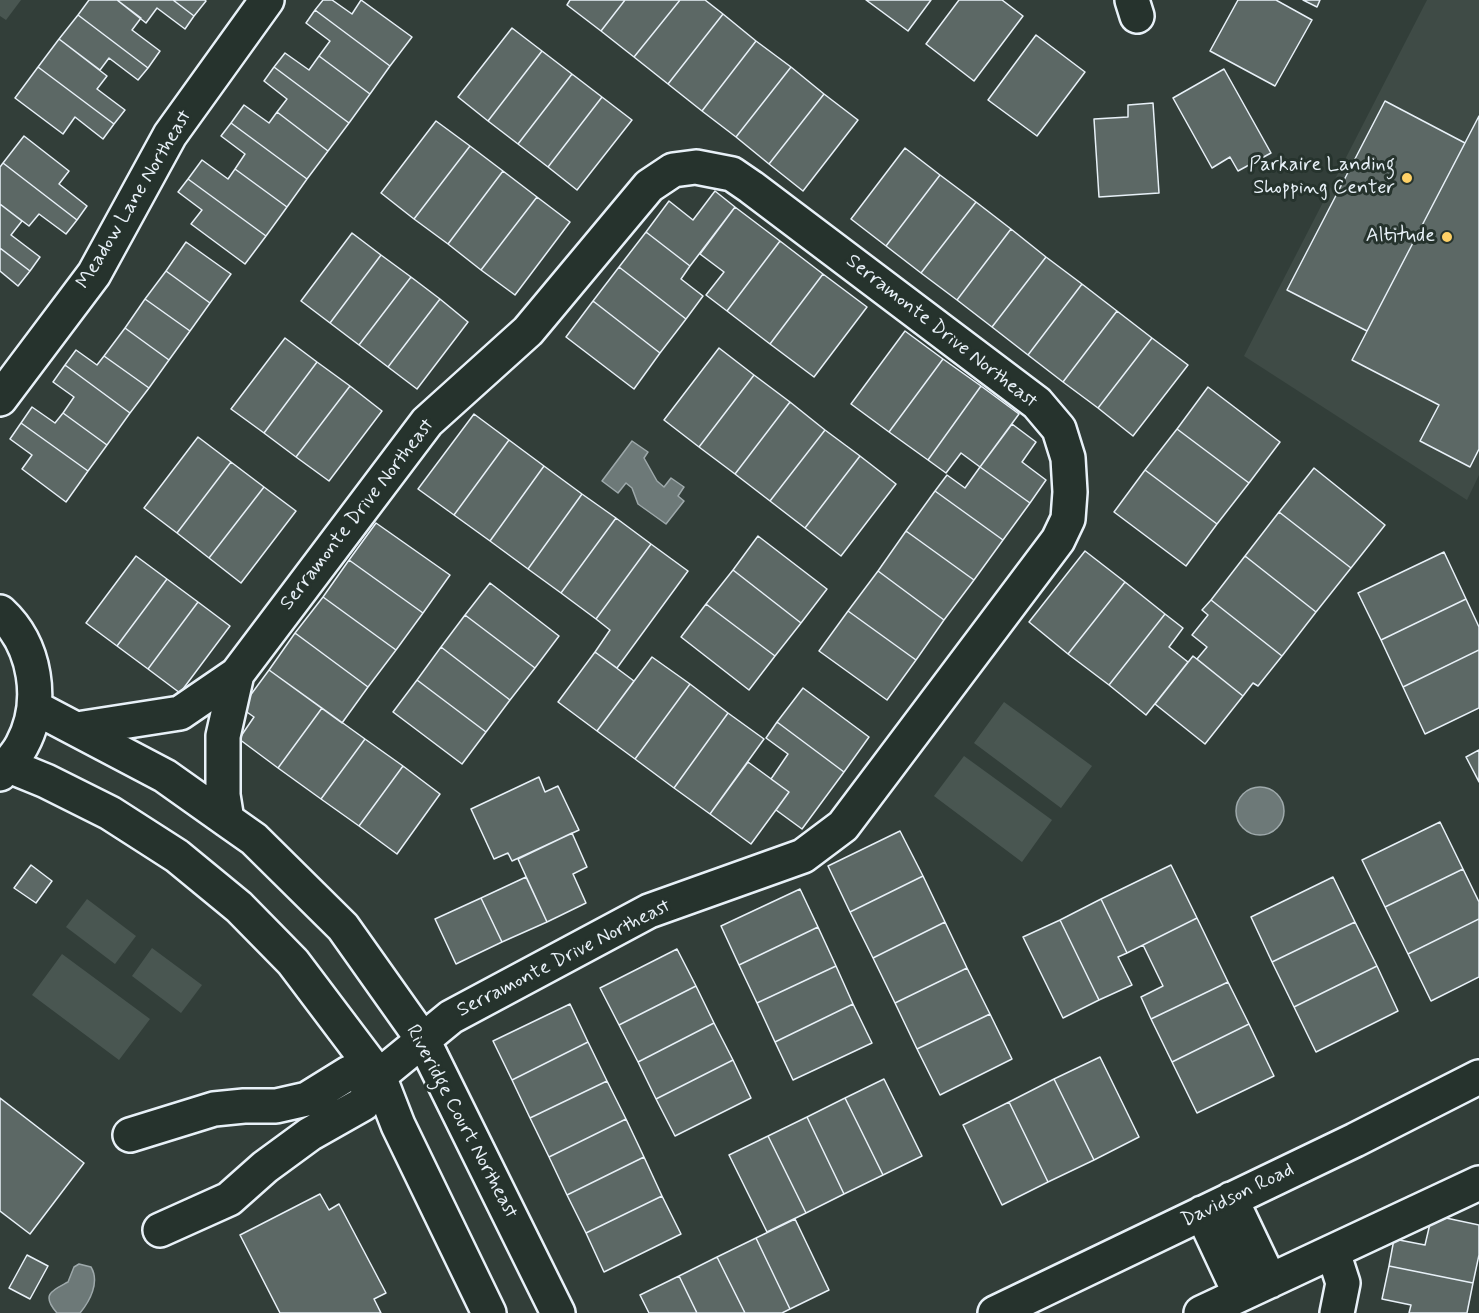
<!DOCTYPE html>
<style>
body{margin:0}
canvas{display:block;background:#323e39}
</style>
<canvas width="1479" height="1313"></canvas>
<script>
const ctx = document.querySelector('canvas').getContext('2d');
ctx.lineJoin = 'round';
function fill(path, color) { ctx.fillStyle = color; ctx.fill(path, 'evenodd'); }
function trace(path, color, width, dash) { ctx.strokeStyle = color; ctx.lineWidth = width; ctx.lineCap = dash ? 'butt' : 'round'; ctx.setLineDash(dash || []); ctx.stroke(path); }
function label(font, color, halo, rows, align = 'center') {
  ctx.font = font + ' Mynerve,sans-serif'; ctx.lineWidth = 6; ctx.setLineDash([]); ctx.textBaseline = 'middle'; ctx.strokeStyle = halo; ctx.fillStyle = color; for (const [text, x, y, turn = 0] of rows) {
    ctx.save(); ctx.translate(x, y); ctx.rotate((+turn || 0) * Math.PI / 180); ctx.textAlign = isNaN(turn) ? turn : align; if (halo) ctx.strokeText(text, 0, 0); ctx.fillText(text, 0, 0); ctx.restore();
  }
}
fill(new Path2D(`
 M1427,0H1479V475L1467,500L1244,356Z`), '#3f4b46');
fill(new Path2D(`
 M0,0H21L6,20L0,16Z
 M1004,702L1092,766L1061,808L974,743Z
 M964,756L1052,820L1022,862L934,796Z
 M87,899L136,936L115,964L66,927Z
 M152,948L202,985L181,1013L132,976Z
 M62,954L150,1019L119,1060L32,995Z`), '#495651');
const water = new Path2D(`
 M632,441L648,452L644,458L657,481L664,487L671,478L684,487L678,496L684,501L666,524L638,504L632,488L626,483L618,493L602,481Z
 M1236 811a24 24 0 1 1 48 0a24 24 0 1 1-48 0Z
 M79,1264L91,1267C100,1282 90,1301 80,1313H57C40,1294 53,1290 68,1282L74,1267Z`);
fill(water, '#6d7978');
trace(water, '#9ea9ab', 1.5);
const building = new Path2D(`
 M89,0H117L141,18L132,30L160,51L148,68L78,15Z
 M117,0H173L194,16L185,29L157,8L146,23Z
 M173,0H205L206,1L194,16Z
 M323,0H332L352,14L361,0L412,37L390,66L315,10Z
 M570,0H625L601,31L567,5Z
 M625,0H680L634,57L601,31Z
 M680,0H705L723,14L668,84L634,57Z
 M866,0H931L908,31Z
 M959,0H1002L1023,16L974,81L926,44Z
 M1238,0H1276L1312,20L1275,86L1210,51Z
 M1303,0H1320L1317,7Z
 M315,10L390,66L370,94L319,56L330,41L306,23Z
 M723,14L756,41L702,111L668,84Z
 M78,15L148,68L138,80L109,58L100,70L59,39Z
 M512,28L542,51L488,121L458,97Z
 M1036,35L1085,72L1037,136L988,100Z
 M59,39L107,76L97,89L125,110L114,124L38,67Z
 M756,41L791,67L736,137L702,111Z
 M542,51L572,74L518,144L488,121Z
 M285,53L309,70L319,56L370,94L349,123L274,67Z
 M38,67L114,124L103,139L75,117L63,134L15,98Z
 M274,67L349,123L328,151L277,112L287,99L264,81Z
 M791,67L824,94L769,164L736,137Z
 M1224,69L1271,153L1238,171L1230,157L1212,168L1173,98Z
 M572,74L602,97L548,167L518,144Z
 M824,94L858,120L803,191L769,164Z
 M602,97L632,120L577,190L548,167Z
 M1385,101L1465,143L1367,331L1287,290Z
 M1153,103L1159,193L1099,197L1094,119L1128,117V105Z
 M244,105L269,123L277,112L328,151L307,179L231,123Z
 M1479,116V449L1470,467L1420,441L1439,405L1352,360Z
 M436,121L470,146L414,219L381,193Z
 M231,123L307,179L287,207L235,169L245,154L221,136Z
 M24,136L69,171L59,184L87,206L77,220L3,163Z
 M470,146L503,171L448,244L414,219Z
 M905,148L940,175L886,246L851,219Z
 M202,160L228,179L235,169L287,207L266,236L188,179Z
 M3,163L77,220L66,234L39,214L29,226L0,204V167Z
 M503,171L537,197L481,270L448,244Z
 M940,175L976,202L921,273L886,246Z
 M188,179L266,236L245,264L191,224L202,210L178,192Z
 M715,191L735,207L690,266L646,232L669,201L693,220Z
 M537,197L570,222L515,295L481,270Z
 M976,202L1011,229L957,300L921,273Z
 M0,204L22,221L11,235L40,257L30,271L0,248Z
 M735,207L780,241L727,311L706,295L724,272L700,254Z
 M1011,229L1046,257L992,327L957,300Z
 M646,232L690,266L681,279L703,296L686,319L619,267Z
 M352,233L381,255L330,323L301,301Z
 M780,241L823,274L770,344L727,311Z
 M186,242L231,274L210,303L166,271Z
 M0,248L30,271L18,286L0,271Z
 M381,255L411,277L359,345L330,323Z
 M1046,257L1082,284L1028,355L992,327Z
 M619,267L686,319L660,353L593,301Z
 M166,271L210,303L190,331L145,299Z
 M823,274L867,307L814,377L770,344Z
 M411,277L440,299L388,367L359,345Z
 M1082,284L1117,311L1063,382L1028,355Z
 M145,299L190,331L169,360L125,328Z
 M440,299L468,322L417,389L388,367Z
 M593,301L660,353L634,389L566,337Z
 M1117,311L1152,338L1098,408L1063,382Z
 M125,328L169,360L149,388L104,356Z
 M905,331L943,359L889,432L851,404Z
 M285,338L317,362L264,433L231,409Z
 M1152,338L1188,365L1133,436L1098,408Z
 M719,348L754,375L699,447L664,420Z
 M76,350L97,365L104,356L149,388L130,413L65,365Z
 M943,359L981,386L928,460L889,432Z
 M317,362L350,386L296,457L264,433Z
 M65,365L130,413L107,445L63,413L74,397L53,382Z
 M754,375L790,402L735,474L699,447Z
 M350,386L382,411L329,481L296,457Z
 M981,386L1019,414L980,467L961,453L946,473L928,460Z
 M1208,387L1280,442L1249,483L1177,429Z
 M790,402L825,430L770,501L735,474Z
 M32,407L55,423L63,413L107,445L88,471L21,423Z
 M474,414L509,440L454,515L418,489Z
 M21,423L88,471L66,502L22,469L32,455L10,439Z
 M1012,424L1036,442L1022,462L1046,480L1030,503L980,467Z
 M1177,429L1249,483L1217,524L1145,470Z
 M825,430L860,456L805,528L770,501Z
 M198,437L231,462L177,533L144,508Z
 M509,440L544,466L490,541L454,515Z
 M860,456L896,484L841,556L805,528Z
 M231,462L264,487L209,558L177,533Z
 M544,466L582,494L528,569L490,541Z
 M980,467L1030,503L1003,540L935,491L947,475L965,488Z
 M1314,468L1385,525L1351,568L1279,512Z
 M1145,470L1217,524L1186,566L1114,512Z
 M264,487L296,511L241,583L209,558Z
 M935,491L1003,540L974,580L906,531Z
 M582,494L616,518L561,593L528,569Z
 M1279,512L1351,568L1316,612L1245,556Z
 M616,518L651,544L596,619L561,593Z
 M376,523L450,575L423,613L349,560Z
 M906,531L974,580L944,620L878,571Z
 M758,536L827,589L801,623L733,570Z
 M651,544L688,571L617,668L595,652L610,630L596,619Z
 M1085,551L1125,582L1068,654L1029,622Z
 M1444,552L1466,599L1381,640L1358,593Z
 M136,556L167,579L117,646L86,623Z
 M1245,556L1316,612L1282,656L1211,600Z
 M349,560L423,613L396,650L323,597Z
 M733,570L801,623L775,656L706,604Z
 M878,571L944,620L916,660L848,611Z
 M167,579L198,602L148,669L117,646Z
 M1125,582L1165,614L1109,685L1068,654Z
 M490,583L559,636L535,668L465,615Z
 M323,597L396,650L368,687L295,633Z
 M1466,599L1479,627V650L1403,687L1381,640Z
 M1211,600L1282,656L1258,686L1253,683L1243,696L1197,659L1207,647L1192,635L1208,615L1202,610Z
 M198,602L230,626L180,693L148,669Z
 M706,604L775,656L749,690L681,637Z
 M848,611L916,660L887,700L819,651Z
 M1165,614L1183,628L1169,647L1188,662L1146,715L1109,685Z
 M465,615L535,668L510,700L441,647Z
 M295,633L368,687L342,723L269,670Z
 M441,647L510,700L486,732L417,680Z
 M1479,650V708L1425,734L1403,687Z
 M595,652L634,681L597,731L558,702Z
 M1193,656L1243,696L1205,744L1155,704Z
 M652,657L690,684L635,759L597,731Z
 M269,670L322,708L278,768L239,739L254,717L241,708Z
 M417,680L486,732L462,764L393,712Z
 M690,684L728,713L674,788L635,759Z
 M803,688L869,737L844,772L777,722Z
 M322,708L365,739L321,799L278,768Z
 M728,713L764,739L710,814L674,788Z
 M777,722L844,772L802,829L776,810L789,792L771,779L788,754L766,738Z
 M365,739L403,766L359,826L321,799Z
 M1479,750V782L1466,757Z
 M748,762L789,792L751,844L710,814Z
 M403,766L440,794L397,854L359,826Z
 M539,777L545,792L558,786L579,830L512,861L508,853L494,859L471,809Z
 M1440,822L1463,869L1385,907L1362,860Z
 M900,831L923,876L850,912L828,866Z
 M572,833L587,867L573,874L586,903L547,922L518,859Z
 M31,865L52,881L36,903L14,888Z
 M1171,865L1197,918L1127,953L1101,899Z
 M1463,869L1479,902V919L1408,954L1385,907Z
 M923,876L945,922L873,958L850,912Z
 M526,877L547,922L502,942L481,898Z
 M1333,877L1355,922L1272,962L1251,917Z
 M800,889L818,927L739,965L721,926Z
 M481,898L502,942L456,964L435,919Z
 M1101,899L1127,953L1118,957L1132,985L1099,1000L1060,920Z
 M1197,918L1228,982L1151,1019L1141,997L1163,986L1143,945Z
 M1479,919V977L1431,1001L1408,954Z
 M1060,920L1099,1000L1063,1018L1023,937Z
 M945,922L967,968L895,1003L873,958Z
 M1355,922L1377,966L1294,1007L1272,962Z
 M818,927L836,966L757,1003L739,965Z
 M677,949L696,986L619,1025L600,988Z
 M836,966L853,1004L775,1042L757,1003Z
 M1377,966L1398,1011L1316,1052L1294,1007Z
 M967,968L990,1014L917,1049L895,1003Z
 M1228,982L1249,1024L1172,1062L1151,1019Z
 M696,986L714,1023L638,1062L619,1025Z
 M570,1004L588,1042L512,1080L493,1041Z
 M853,1004L872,1043L793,1080L775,1042Z
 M990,1014L1012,1059L940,1095L917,1049Z
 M714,1023L733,1060L656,1099L638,1062Z
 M1249,1024L1274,1076L1197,1113L1172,1062Z
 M588,1042L607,1081L530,1118L512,1080Z
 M1100,1057L1139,1137L1094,1160L1054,1079Z
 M733,1060L751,1098L675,1136L656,1099Z
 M884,1079L922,1156L883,1175L845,1098Z
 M1054,1079L1094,1160L1048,1182L1009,1102Z
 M607,1081L626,1119L549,1157L530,1118Z
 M0,1098L84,1163L30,1234L0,1211Z
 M845,1098L883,1175L844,1194L807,1117Z
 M1009,1102L1048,1182L1002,1205L963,1125Z
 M807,1117L844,1194L806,1213L768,1136Z
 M626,1119L644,1157L567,1195L549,1157Z
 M768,1136L806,1213L767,1232L729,1155Z
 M644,1157L662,1196L586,1233L567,1195Z
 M320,1194L329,1210L339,1204L386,1293L374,1299L381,1313H280L240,1235Z
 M662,1196L681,1234L604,1272L586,1233Z
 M1432,1215L1479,1225V1255L1473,1283L1389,1266L1394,1239L1425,1245Z
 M795,1219L829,1290L790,1309L756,1238Z
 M756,1238L790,1309L782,1313H745L717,1257Z
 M27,1255L48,1266L30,1299L9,1288Z
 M717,1257L745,1313H697L679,1276Z
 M1389,1266L1473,1283L1467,1313H1409L1411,1305L1382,1299Z
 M679,1276L697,1313H649L640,1295Z`);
fill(building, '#5c6865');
trace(building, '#e8f1f8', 1.5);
const minor = new Path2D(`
 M1132,0L1137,16
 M0,399L94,274L170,135L267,0
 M0,612C36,645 45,702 22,745C17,755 7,765 0,774
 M34,707L165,776L227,820L254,839L343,927L423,1040L558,1313
 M77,729L180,713L237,674L427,422L528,331L649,186L673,170L696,167L732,174L751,187L1037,403L1059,429L1068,458L1070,492L1068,519L1058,540L843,826L803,856L649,911L451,1017L379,1076L363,1104L310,1134L265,1167L229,1199L160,1230
 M7,765L46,781L110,813L177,856L239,907L293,962L379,1076L398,1125L489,1313
 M227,820L223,795V736L237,674
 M130,1135L214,1109L244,1106H276L307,1099L349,1073L379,1076
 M1231,1199L1270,1281
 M1202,1213L1240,1294
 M1333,1252L1343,1283L1337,1313
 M995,1313L1355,1140L1479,1077
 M1201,1313L1479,1183`);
trace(minor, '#e8f1f8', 38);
trace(minor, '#26332d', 33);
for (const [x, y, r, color] of [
 [1407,178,6,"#ffd166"],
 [1447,237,6,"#ffd166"]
]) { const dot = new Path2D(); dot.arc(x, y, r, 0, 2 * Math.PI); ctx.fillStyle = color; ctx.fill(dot); trace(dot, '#26332d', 2); }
label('20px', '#e8f1f8', '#26332d', [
 ["Parkaire Landing",1395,166],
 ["Shopping Center",1395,189],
 ["Altitude",1435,237]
], 'right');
label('20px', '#e8f1f8', '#26332d', [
 ["Meadow Lane Northeast",135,200,-59],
 ["Serramonte Drive Northeast",941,332,38],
 ["Serramonte Drive Northeast",358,515,-52],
 ["Serramonte Drive Northeast",564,959,-27],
 ["Riveridge Court Northeast",461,1122,62],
 ["Davidson Road",1238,1196,-26]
]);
</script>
